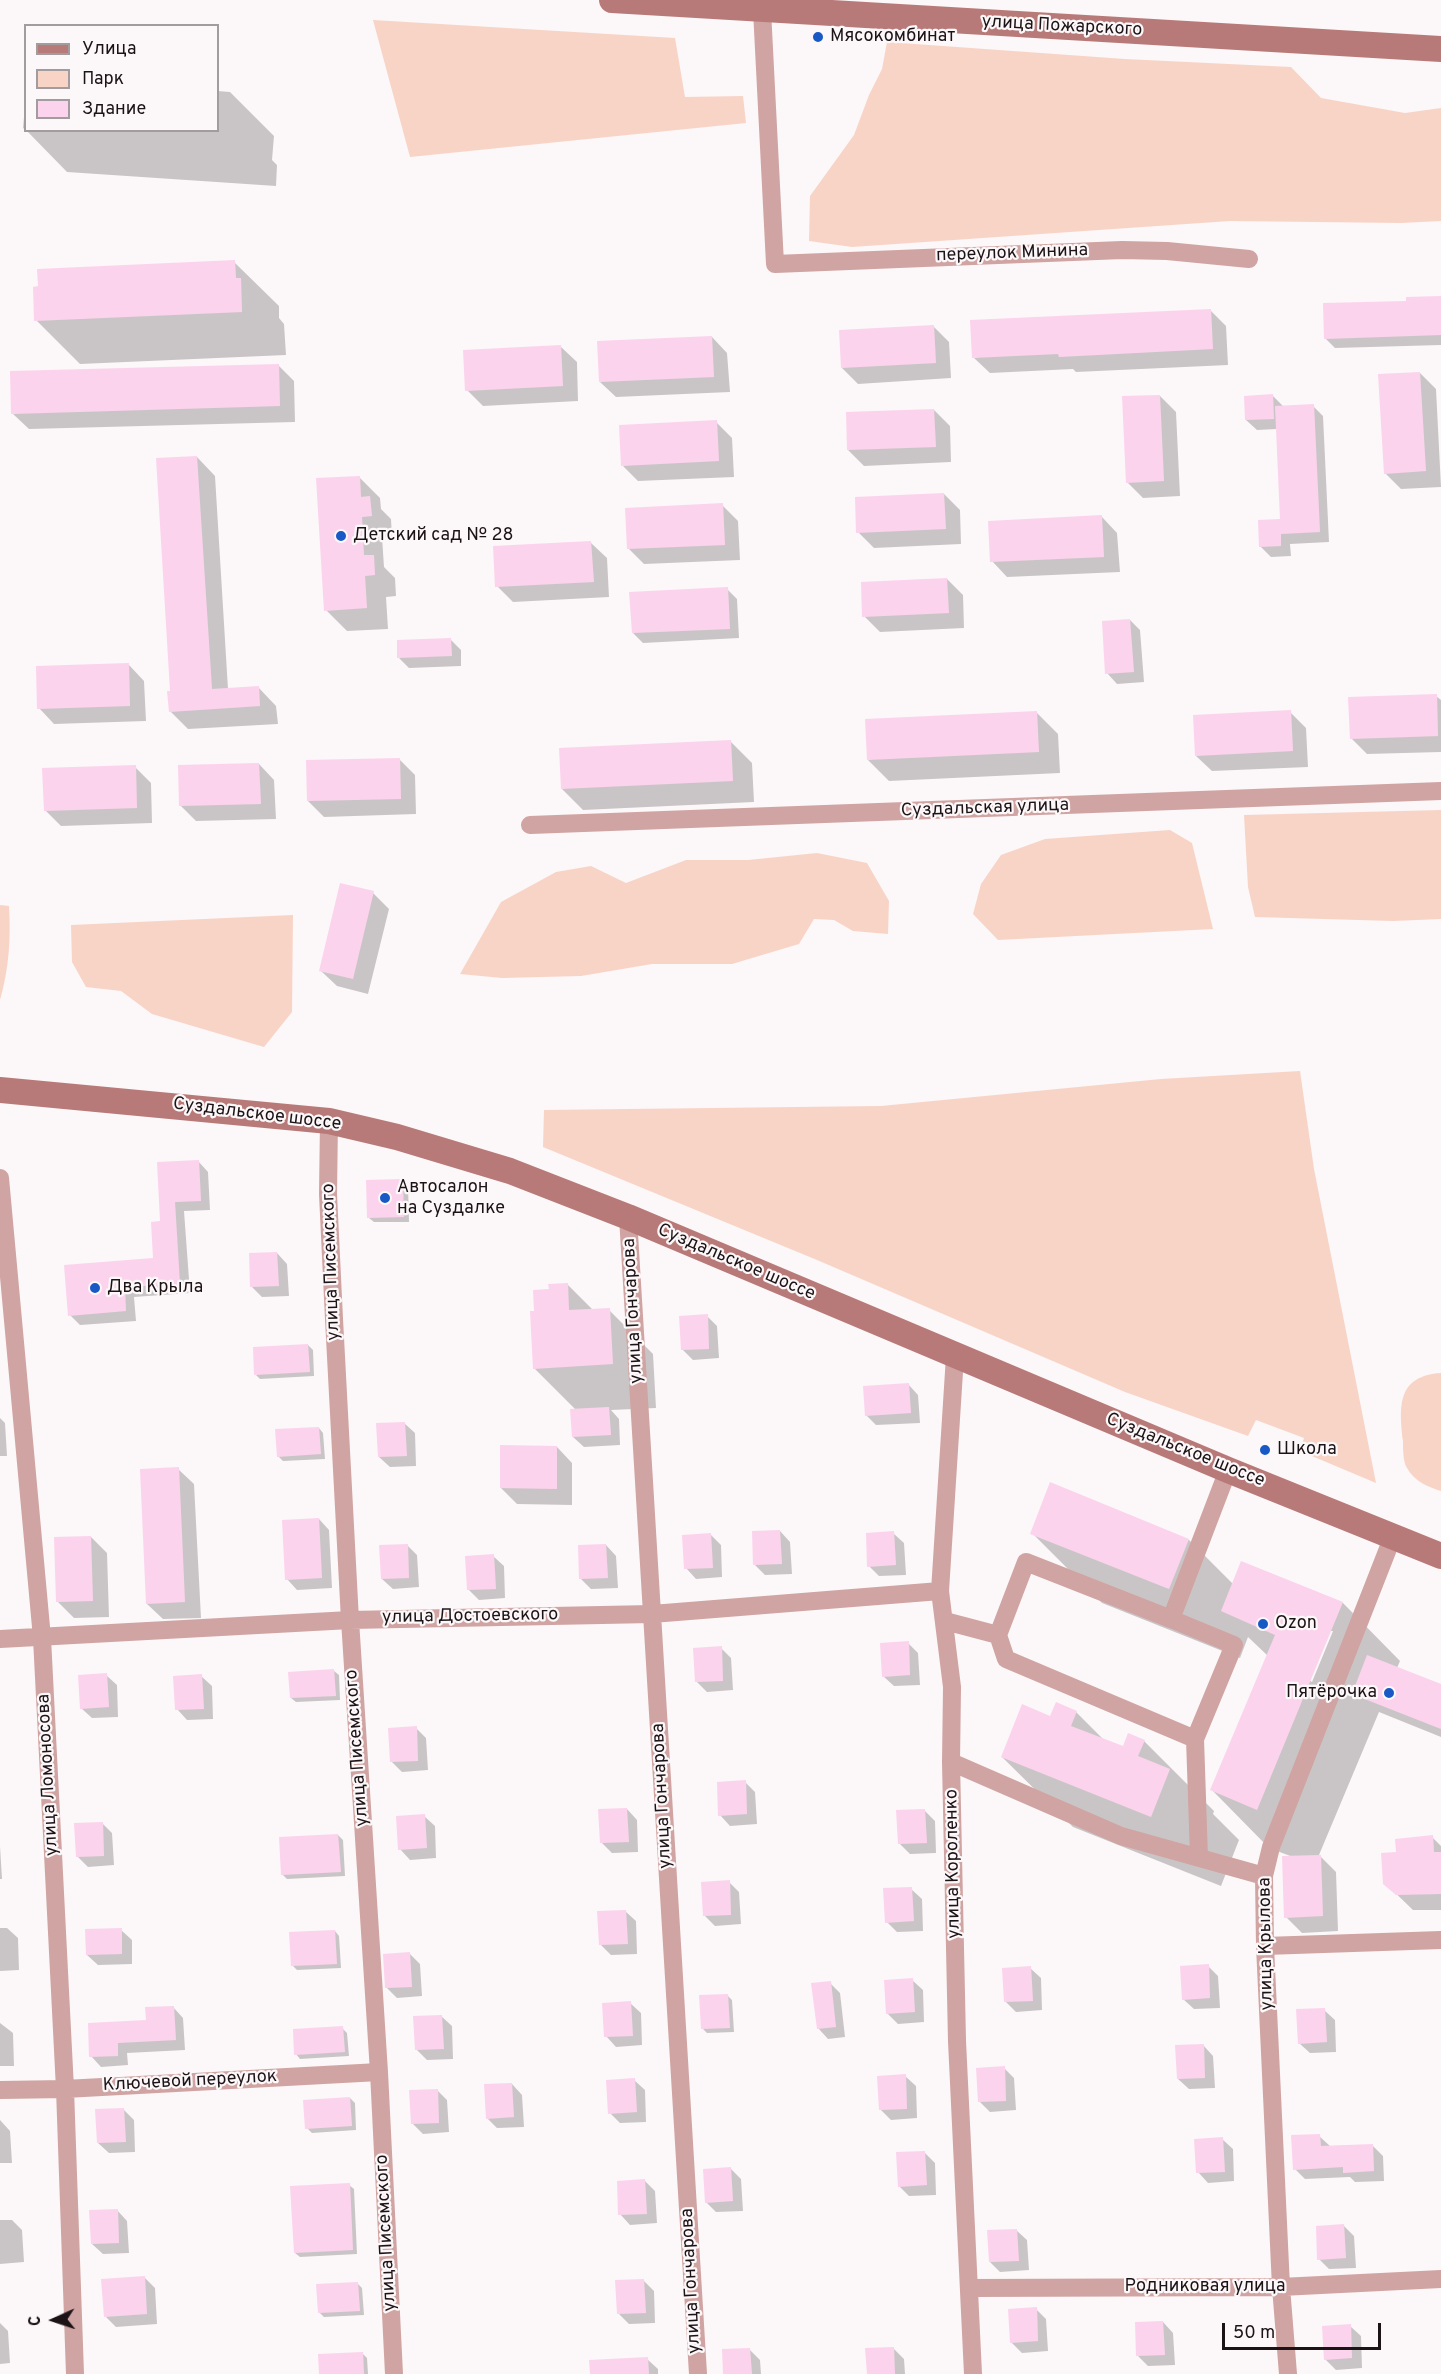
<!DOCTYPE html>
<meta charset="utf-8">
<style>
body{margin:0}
#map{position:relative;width:1441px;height:2374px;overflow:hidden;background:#fcf7f8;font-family:Overpass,sans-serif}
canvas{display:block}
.legend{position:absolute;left:24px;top:24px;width:195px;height:108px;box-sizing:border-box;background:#fcf7f8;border:2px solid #a29c9e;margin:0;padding:8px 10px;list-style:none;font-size:18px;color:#1c1316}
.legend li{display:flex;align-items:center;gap:12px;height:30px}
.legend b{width:30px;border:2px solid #a29c9e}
.north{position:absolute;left:24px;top:2290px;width:60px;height:60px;-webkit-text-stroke:4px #fcf7f8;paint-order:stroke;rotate:267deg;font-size:16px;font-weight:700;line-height:24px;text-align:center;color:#1c1316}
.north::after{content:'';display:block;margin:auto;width:21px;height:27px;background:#1c1316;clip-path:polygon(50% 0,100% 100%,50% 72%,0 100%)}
.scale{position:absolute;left:1222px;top:2323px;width:159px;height:27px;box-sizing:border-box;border:3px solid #1c1316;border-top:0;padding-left:8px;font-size:18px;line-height:21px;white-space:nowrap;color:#1c1316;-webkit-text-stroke:4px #fcf7f8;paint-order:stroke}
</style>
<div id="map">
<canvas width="1441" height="2374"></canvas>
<ul class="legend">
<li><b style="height:8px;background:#b87a78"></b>Улица</li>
<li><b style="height:16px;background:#f8d4c7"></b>Парк</li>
<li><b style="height:16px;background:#fcd3ec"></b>Здание</li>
</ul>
<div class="north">С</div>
<div class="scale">50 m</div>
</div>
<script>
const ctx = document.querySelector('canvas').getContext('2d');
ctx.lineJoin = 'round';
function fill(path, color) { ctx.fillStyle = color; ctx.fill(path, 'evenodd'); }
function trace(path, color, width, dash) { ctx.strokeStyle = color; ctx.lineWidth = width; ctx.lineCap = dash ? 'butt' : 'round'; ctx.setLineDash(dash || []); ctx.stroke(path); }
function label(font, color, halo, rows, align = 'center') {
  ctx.font = font + ' Overpass,sans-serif'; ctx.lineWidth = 4.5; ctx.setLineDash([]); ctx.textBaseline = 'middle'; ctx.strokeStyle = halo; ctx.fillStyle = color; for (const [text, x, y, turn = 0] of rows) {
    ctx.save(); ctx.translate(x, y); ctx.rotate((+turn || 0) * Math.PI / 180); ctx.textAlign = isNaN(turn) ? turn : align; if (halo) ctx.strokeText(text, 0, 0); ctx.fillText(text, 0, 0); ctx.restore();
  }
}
fill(new Path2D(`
 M373,20L675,38L685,97L743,96L746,123L410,157Z
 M887,42L1125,59L1291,67L1321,98L1405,113L1441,108V221L1401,223L1230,221L852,247L809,241L810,196L854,135L869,95L882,69Z
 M1441,810V919L1393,921L1255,917L1248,887L1244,815Z
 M1170,830L1192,843L1213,929L998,940L973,914L981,884L1001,855L1045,839Z
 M817,853L867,863L889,901L888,934L853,931L834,920L814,919L799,944L732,964H652L581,976L502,978L460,974L501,902L556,872L591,866L626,883L686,860H748Z
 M0,905L9,906C11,939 9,968 0,1000Z
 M293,915L292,1012L264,1047L152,1014L121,991L86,987L72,962L71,925Z
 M1300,1071L1314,1169L1376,1483L1300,1451L1304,1438L1256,1420L1248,1436L1125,1392L817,1260L543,1147L544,1110L881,1106L1161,1079Z
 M1441,1373V1491C1428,1487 1414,1481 1407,1468C1403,1462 1403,1449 1403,1441C1399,1406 1397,1376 1441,1373Z`), '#f8d4c7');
fill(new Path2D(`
 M218,91L230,92L274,136L272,160L277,165L276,186L67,172L26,130H218Z
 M26,94V130L23,128Z
 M234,262L279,306V318L284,324L286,355L80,364L36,320L40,288Z
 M1441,298V345L1335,348L1325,338L1407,303Z
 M1210,310L1226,326L1228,365L1076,372L1073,369L990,373L974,358Z
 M933,326L949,342L951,378L858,384L842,368Z
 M712,337L727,353L730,392L616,397L600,382Z
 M561,347L577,362L578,401L483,406L467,390Z
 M278,365L294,381L295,422L29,429L13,414Z
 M1420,373L1436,389L1441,487L1401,489L1385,473Z
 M1160,396L1176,412L1180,496L1143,498L1127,482Z
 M1273,396L1283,406H1313L1323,416L1329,542L1290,544L1291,556L1271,557L1260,546L1281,520L1277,429L1257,430L1246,420Z
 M934,410L950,426L951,462L864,466L848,450Z
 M716,422L732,438L734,477L638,481L623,466Z
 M197,457L215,476L228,689L258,687L276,706L278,724L188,729L170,711Z
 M359,477L380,498L381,509L391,519L392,537H382L384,567L395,578L396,596L386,597L388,629L347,631L326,610Z
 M944,494L960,510L961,544L874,548L858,532Z
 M722,505L738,521L740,560L644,564L628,548Z
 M1102,517L1117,533L1120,572L1007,577L992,561Z
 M591,543L607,558L609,597L513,602L497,586Z
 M947,579L963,595L964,628L880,632L864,616Z
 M727,589L737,599L739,638L643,643L633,633Z
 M1130,620L1140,630L1144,682L1117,684L1107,673Z
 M451,640L461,650V666L409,668L399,658Z
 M129,665L144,681L146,721L54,724L39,708Z
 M1436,696L1441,700V752L1367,754L1351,738Z
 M1290,712L1306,728L1308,767L1212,771L1196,756Z
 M1037,713L1058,734L1060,773L889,781L868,760Z
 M731,742L752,763L754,802L583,810L562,789Z
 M399,759L415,775L416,814L324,817L308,801Z
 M259,764L274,780L276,819L196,821L180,805Z
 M135,767L151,783L152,823L61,826L45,810Z
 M373,893L389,909L368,994L337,986L321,971Z
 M198,1161L208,1172L210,1210L184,1211L190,1293L134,1297L136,1321L80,1325L70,1315L155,1260L161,1223Z
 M403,1180L408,1185L409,1222H374L369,1218Z
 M277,1253L287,1264L289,1296L262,1297L252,1287Z
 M567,1284L594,1311L609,1310L653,1354L656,1408L611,1410L619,1419L620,1445L584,1447L573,1437L576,1410L534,1368L535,1312L550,1290Z
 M707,1316L717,1326L719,1358L693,1360L682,1349Z
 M308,1345L313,1350L314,1376L260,1379L256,1375Z
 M908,1384L918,1395L920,1423L876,1425L866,1415Z
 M0,1418L5,1423L7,1456H0Z
 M404,1423L415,1433L416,1466L390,1467L379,1457Z
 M319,1428L323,1433L325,1459L283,1461L278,1456Z
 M557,1447L572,1463V1505L517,1504L501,1488Z
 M178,1469L194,1484L201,1618L163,1619L147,1604Z
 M1050,1484L1189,1540L1233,1584L1241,1563L1343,1603L1400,1661L1397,1668L1441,1685V1737L1379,1712L1319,1855L1336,1872L1338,1931L1302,1933L1286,1917L1293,1857L1269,1848L1212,1790L1268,1656L1248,1637L1240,1658L1102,1603L1032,1533ZM1330,1631H1333L1312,1682L1309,1680Z
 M319,1519L329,1530L332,1588L297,1590L287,1579Z
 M780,1531L790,1542L792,1574L765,1575L755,1565Z
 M893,1533L904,1543L906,1575L879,1576L869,1566Z
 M711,1535L721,1545L722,1577L696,1579L686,1568Z
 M91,1537L107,1553L109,1617L74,1618L58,1602Z
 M407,1545L417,1555L419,1587L393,1589L382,1579Z
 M606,1545L616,1556L618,1588L591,1589L581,1579Z
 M493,1556L504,1566L505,1598L479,1600L468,1589Z
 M908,1643L918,1653L920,1685L894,1686L883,1676Z
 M721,1648L731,1658L733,1690L707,1692L696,1681Z
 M334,1671L339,1675L340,1700L296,1702L291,1698Z
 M106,1675L117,1685L118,1717L92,1718L81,1708Z
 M201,1676L212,1686L213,1719L187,1720L177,1709Z
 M1076,1712L1105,1741L1124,1748L1144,1741L1214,1811L1213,1814L1239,1840L1221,1886L1073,1827L1002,1757L1051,1718Z
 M416,1728L426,1738L428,1770L402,1772L391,1761Z
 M745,1782L755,1792L757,1824L730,1826L720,1815Z
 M627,1809L637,1820L638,1852L612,1853L602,1843Z
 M924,1810L935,1821L936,1853L910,1854L900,1844Z
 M424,1816L435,1826L436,1858L410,1860L400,1849Z
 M102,1823L112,1833L114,1865L88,1867L77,1856Z
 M338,1835L343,1840L345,1876L287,1879L282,1874Z
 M1432,1837L1441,1846V1910H1413L1385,1883L1398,1854Z
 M0,1846L2,1879H0Z
 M729,1882L739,1892L741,1924L715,1926L704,1915Z
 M911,1889L922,1899L923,1931L897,1932L887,1922Z
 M625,1911L636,1921L637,1954L611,1955L601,1945Z
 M0,1928H7L18,1938L19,1970L0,1971Z
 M121,1930L132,1940V1964L98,1965L87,1955Z
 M335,1931L339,1936L341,1968L297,1970L293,1966Z
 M410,1954L420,1964L422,1996L397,1998L386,1987Z
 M1208,1966L1218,1976L1220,2008L1194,2009L1183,1999Z
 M1030,1968L1041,1978L1042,2010L1016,2012L1005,2001Z
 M912,1980L923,1990L924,2022L898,2024L887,2013Z
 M830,1983L840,1993L845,2037L828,2039L818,2028Z
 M727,1995L732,2000L734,2032L707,2033L703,2029Z
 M630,2003L641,2013L642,2045L616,2047L606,2036Z
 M173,2007L183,2018L185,2050L127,2053L128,2065L101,2067L91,2056Z
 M1324,2010L1335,2020L1336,2052L1310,2053L1299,2043Z
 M441,2016L452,2026L453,2059L427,2060L417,2050Z
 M0,2023L13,2033L14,2066H0Z
 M342,2028L347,2033L349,2056L300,2059L296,2054Z
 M1203,2045L1213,2056L1215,2088L1189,2089L1178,2079Z
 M1004,2068L1014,2078L1016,2110L990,2112L979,2101Z
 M905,2076L916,2086L917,2118L891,2120L880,2109Z
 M634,2080L645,2090L646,2122L620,2123L610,2113Z
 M512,2084L522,2095L524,2127L497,2128L487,2118Z
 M437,2090L447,2100L449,2132L423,2134L412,2123Z
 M350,2098L355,2103L356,2130L312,2133L307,2128Z
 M123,2109L134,2120L135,2152L109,2153L98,2143Z
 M0,2120L10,2131L12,2163H0Z
 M1319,2136L1330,2146L1372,2145L1383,2156L1384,2181L1355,2182L1350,2177L1305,2179L1295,2169Z
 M1222,2139L1233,2149L1234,2181L1208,2183L1198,2172Z
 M924,2152L935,2163L936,2195L909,2196L899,2186Z
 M731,2169L741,2179L743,2211L716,2212L706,2202Z
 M645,2181L655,2191L657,2223L630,2225L620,2214Z
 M349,2185L354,2189L357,2254L300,2257L295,2253Z
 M117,2210L127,2221L129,2253L103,2254L92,2244Z
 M0,2220H12L22,2230L24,2262L0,2264Z
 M1344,2226L1354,2236L1356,2268L1329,2269L1319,2259Z
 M1016,2230L1027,2240L1029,2270L1000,2272L990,2262Z
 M145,2278L155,2288L157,2324L116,2327L106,2317Z
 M643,2280L654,2291L655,2323L629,2324L619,2314Z
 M358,2284L362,2288L364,2315L324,2317L319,2312Z
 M1036,2309L1046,2319L1048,2351L1022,2353L1011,2342Z
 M1163,2322L1173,2333L1175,2365L1148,2366L1138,2356Z
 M0,2323L8,2331L10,2363L0,2364Z
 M1350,2326L1361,2336L1362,2368L1336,2370L1325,2359Z
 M893,2348L904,2359L905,2374H868Z
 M750,2350L760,2360L761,2374H724Z
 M362,2353L367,2358L368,2374H320Z
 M647,2359L658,2369V2374H622Z`), '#0003');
fill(new Path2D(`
 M235,260L236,278H241L242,312L34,321L33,287L38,286L37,269Z
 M1441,296V335L1324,339L1323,303L1406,301V297Z
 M1211,309L1213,349L1059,357L1058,354L972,358L970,320Z
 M934,325L936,363L841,368L839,330Z
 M712,336L714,377L599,382L597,341Z
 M561,345L563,386L465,391L463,350Z
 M279,364L280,406L11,414L10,371Z
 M1420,372L1426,471L1384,474L1378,374Z
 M1273,394L1274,419L1245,420L1244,396Z
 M1160,395L1164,481L1126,483L1122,396Z
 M1314,404L1320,532L1281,534V546L1259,547L1258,520L1280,519L1275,406Z
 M934,409L936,447L847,450L846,412Z
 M717,420L719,461L621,466L619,425Z
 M197,456L212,689L259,686L260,706L169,712L167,691H170L156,458Z
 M360,476L361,497L370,496L372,516L362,517L364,555H374L375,575L365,576L367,608L324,611L316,478Z
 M944,493L946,529L856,533L855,497Z
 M723,503L725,545L627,549L625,508Z
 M1102,515L1104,557L990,562L988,521Z
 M591,541L594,582L495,587L493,546Z
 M947,578L949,613L862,617L861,582Z
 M728,587L730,629L632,633L629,592Z
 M1130,619L1134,672L1105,674L1102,621Z
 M451,638L452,656L397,658V640Z
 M129,663L130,706L37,709L36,666Z
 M1437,694L1438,736L1350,739L1348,697Z
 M1291,710L1293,751L1195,756L1193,715Z
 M1037,711L1039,752L867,760L865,719Z
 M731,740L733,781L561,789L559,748Z
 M400,758L401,799L307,801L306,760Z
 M259,763L261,804L179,806L178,765Z
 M136,765L137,808L44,811L42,768Z
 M340,883L374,891L353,979L319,971Z
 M199,1160L201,1201L175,1202L180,1284L125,1287L126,1311L68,1316L64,1265L153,1258L151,1222L160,1221L157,1162Z
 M403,1179L404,1217L367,1218L366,1180Z
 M277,1252L279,1286L250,1287L249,1253Z
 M568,1283L569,1310L610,1308L613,1364L533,1369L530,1311H534L533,1290L549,1289L548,1284Z
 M708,1314L709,1349L681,1350L679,1316Z
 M308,1344L310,1372L254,1375L253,1347Z
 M909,1383L911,1413L865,1416L863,1386Z
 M609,1407L611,1435L572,1437L570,1409Z
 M405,1422L407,1456L378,1457L376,1423Z
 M319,1427L321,1454L277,1457L275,1429Z
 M500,1445L557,1446V1489L500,1488Z
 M179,1467L185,1602L146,1604L140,1469Z
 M1050,1482L1189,1539L1169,1589L1030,1534Z
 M319,1518L322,1578L285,1580L282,1520Z
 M780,1530L782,1564L753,1565L752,1531Z
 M894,1531L896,1565L867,1567L866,1533Z
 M711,1533L713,1568L684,1569L682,1535Z
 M91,1536L93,1601L56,1602L54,1537Z
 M408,1544L409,1578L381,1579L379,1545Z
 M606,1544L608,1578L579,1579L578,1545Z
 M494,1554L496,1589L467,1590L465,1556Z
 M1241,1561L1343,1602L1257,1810L1210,1790L1275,1635L1221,1611Z
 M909,1641L910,1675L882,1677L880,1643Z
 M722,1646L723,1681L695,1682L693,1648Z
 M1367,1655L1441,1684V1729L1352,1694Z
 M334,1669L336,1696L290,1698L288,1672Z
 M107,1673L109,1707L80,1709L78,1675Z
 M202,1674L204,1709L175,1710L173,1676Z
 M1056,1702L1077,1711L1071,1726L1123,1746L1128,1733L1145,1740L1138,1756L1170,1769L1151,1817L1001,1757L1022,1704L1050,1716Z
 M417,1726L418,1761L390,1762L388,1728Z
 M746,1780L747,1814L718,1816L717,1782Z
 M627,1808L629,1842L600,1843L598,1809Z
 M925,1809L927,1843L898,1844L896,1810Z
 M425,1814L427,1848L398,1850L396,1816Z
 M103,1822L104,1856L76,1857L74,1823Z
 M338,1834L341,1872L281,1875L279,1837Z
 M1433,1835L1434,1852H1441V1894L1396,1895L1383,1884L1381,1853L1396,1852L1395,1839Z
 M1321,1855L1323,1916L1284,1918L1282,1856Z
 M730,1880L731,1915L703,1916L701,1882Z
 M912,1887L914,1921L885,1923L883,1888Z
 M626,1910L628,1944L599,1945L597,1911Z
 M122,1928V1954L86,1955L85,1929Z
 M335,1930L337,1964L291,1966L289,1932Z
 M410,1952L412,1987L385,1988L383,1954Z
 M1209,1964L1210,1998L1182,2000L1180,1966Z
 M1031,1966L1033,2001L1004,2002L1002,1968Z
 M913,1978L915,2012L886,2014L884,1980Z
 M831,1981L836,2027L817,2029L811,1983Z
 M728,1994L730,2028L701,2029L699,1995Z
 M631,2001L633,2036L604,2037L602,2003Z
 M174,2006L176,2040L118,2043V2056L89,2057L88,2023L146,2020L145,2007Z
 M1325,2008L1327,2042L1298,2044L1296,2009Z
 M442,2015L444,2049L415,2050L413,2016Z
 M343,2026L345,2052L294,2055L293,2029Z
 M1204,2044L1205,2078L1177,2079L1175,2045Z
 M1005,2066L1006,2101L978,2102L976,2068Z
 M906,2074L907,2109L879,2110L877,2076Z
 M635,2078L637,2112L608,2114L606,2080Z
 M512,2083L514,2117L486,2119L484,2084Z
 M438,2089L439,2123L411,2124L409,2090Z
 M350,2097L352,2126L305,2129L303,2100Z
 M124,2108L126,2142L97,2143L95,2109Z
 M1320,2134L1321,2146L1373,2144L1374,2171L1343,2173V2167L1293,2170L1291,2135Z
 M1223,2137L1225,2172L1196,2173L1194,2139Z
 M925,2151L927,2185L898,2187L896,2152Z
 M731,2167L733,2201L705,2203L703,2169Z
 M645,2179L647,2214L618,2215L617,2181Z
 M350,2183L353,2250L294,2253L290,2186Z
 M118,2209L119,2243L91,2244L89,2210Z
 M1344,2224L1346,2258L1317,2260L1316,2226Z
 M1017,2229L1019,2261L989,2262L987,2230Z
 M145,2276L147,2314L104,2317L101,2279Z
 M644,2279L646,2313L617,2314L615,2280Z
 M358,2282L360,2311L318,2313L316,2284Z
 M1037,2307L1038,2341L1010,2343L1008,2309Z
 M1163,2321L1165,2355L1136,2356L1135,2322Z
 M1351,2324L1352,2358L1324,2360L1322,2326Z
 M894,2347L895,2374H867L865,2348Z
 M750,2348L752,2374H723L722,2349Z
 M363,2352L364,2374H319L318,2354Z
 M648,2357L649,2374H590L589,2360Z`), '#fcd3ec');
trace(new Path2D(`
 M762,10L775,264L1122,250L1167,251L1249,259
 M530,825L1441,791
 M329,1121L328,1194L334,1319L350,1620L379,2072L394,2374
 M0,1178L42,1638L65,2089L75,2374
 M628,1217L698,2374
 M955,1356L940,1591L952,1687L951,1762L957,2041L973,2374
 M1171,1619L1234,1645L1195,1739L1006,1659L998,1635L1026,1562L1171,1619L1228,1470
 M945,1621L998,1635
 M0,1639L350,1620L652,1614L940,1591
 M1195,1739L1199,1857
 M951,1762L1121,1836L1264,1876
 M1265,1946L1441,1940
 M0,2090L65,2089L379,2072
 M969,2288L1281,2287L1441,2279
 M1288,2374L1281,2287L1265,1946L1264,1876L1271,1847L1393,1536`), '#cfa4a2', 18);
trace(new Path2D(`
 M612,0L1441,49
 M0,1090L329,1121L397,1137L510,1171L628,1217L1228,1470L1441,1556`), '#b87a78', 26);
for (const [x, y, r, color] of [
 [818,37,6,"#1859c5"],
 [341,536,6,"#1859c5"],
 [385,1198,6,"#1859c5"],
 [95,1288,6,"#1859c5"],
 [1265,1450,6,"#1859c5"],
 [1263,1624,6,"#1859c5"],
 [1389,1693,6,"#1859c5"]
]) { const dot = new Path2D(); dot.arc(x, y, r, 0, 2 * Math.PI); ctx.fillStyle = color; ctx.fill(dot); trace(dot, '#fcf7f8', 2); }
label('18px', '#1c1316', '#fcf7f8', [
 ["улица Пожарского",1062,27,3],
 ["переулок Минина",1012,254,-2],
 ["Суздальская улица",985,809,-2],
 ["Суздальское шоссе",257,1115,7],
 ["улица Писемского",332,1262,-92],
 ["Суздальское шоссе",736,1263,23],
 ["улица Гончарова",634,1311,-93],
 ["Суздальское шоссе",1185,1451,22],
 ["улица Достоевского",470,1617,-1],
 ["улица Писемского",358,1748,-94],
 ["улица Ломоносова",49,1775,-93],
 ["улица Гончарова",663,1796,-93],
 ["улица Короленко",954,1864,-91],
 ["улица Крылова",1267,1944,-91],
 ["Ключевой переулок",190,2082,-3],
 ["улица Писемского",387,2233,-93],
 ["улица Гончарова",692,2281,-93],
 ["Родниковая улица",1205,2287]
]);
label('18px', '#1c1316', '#fcf7f8', [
 ["Мясокомбинат",830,37],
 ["Детский сад № 28",353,536],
 ["Автосалон",397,1188],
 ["на Суздалке",397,1209],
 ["Два Крыла",107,1288],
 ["Школа",1277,1450],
 ["Ozon",1275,1624],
 ["Пятёрочка",1377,1693,"right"]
], 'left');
</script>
